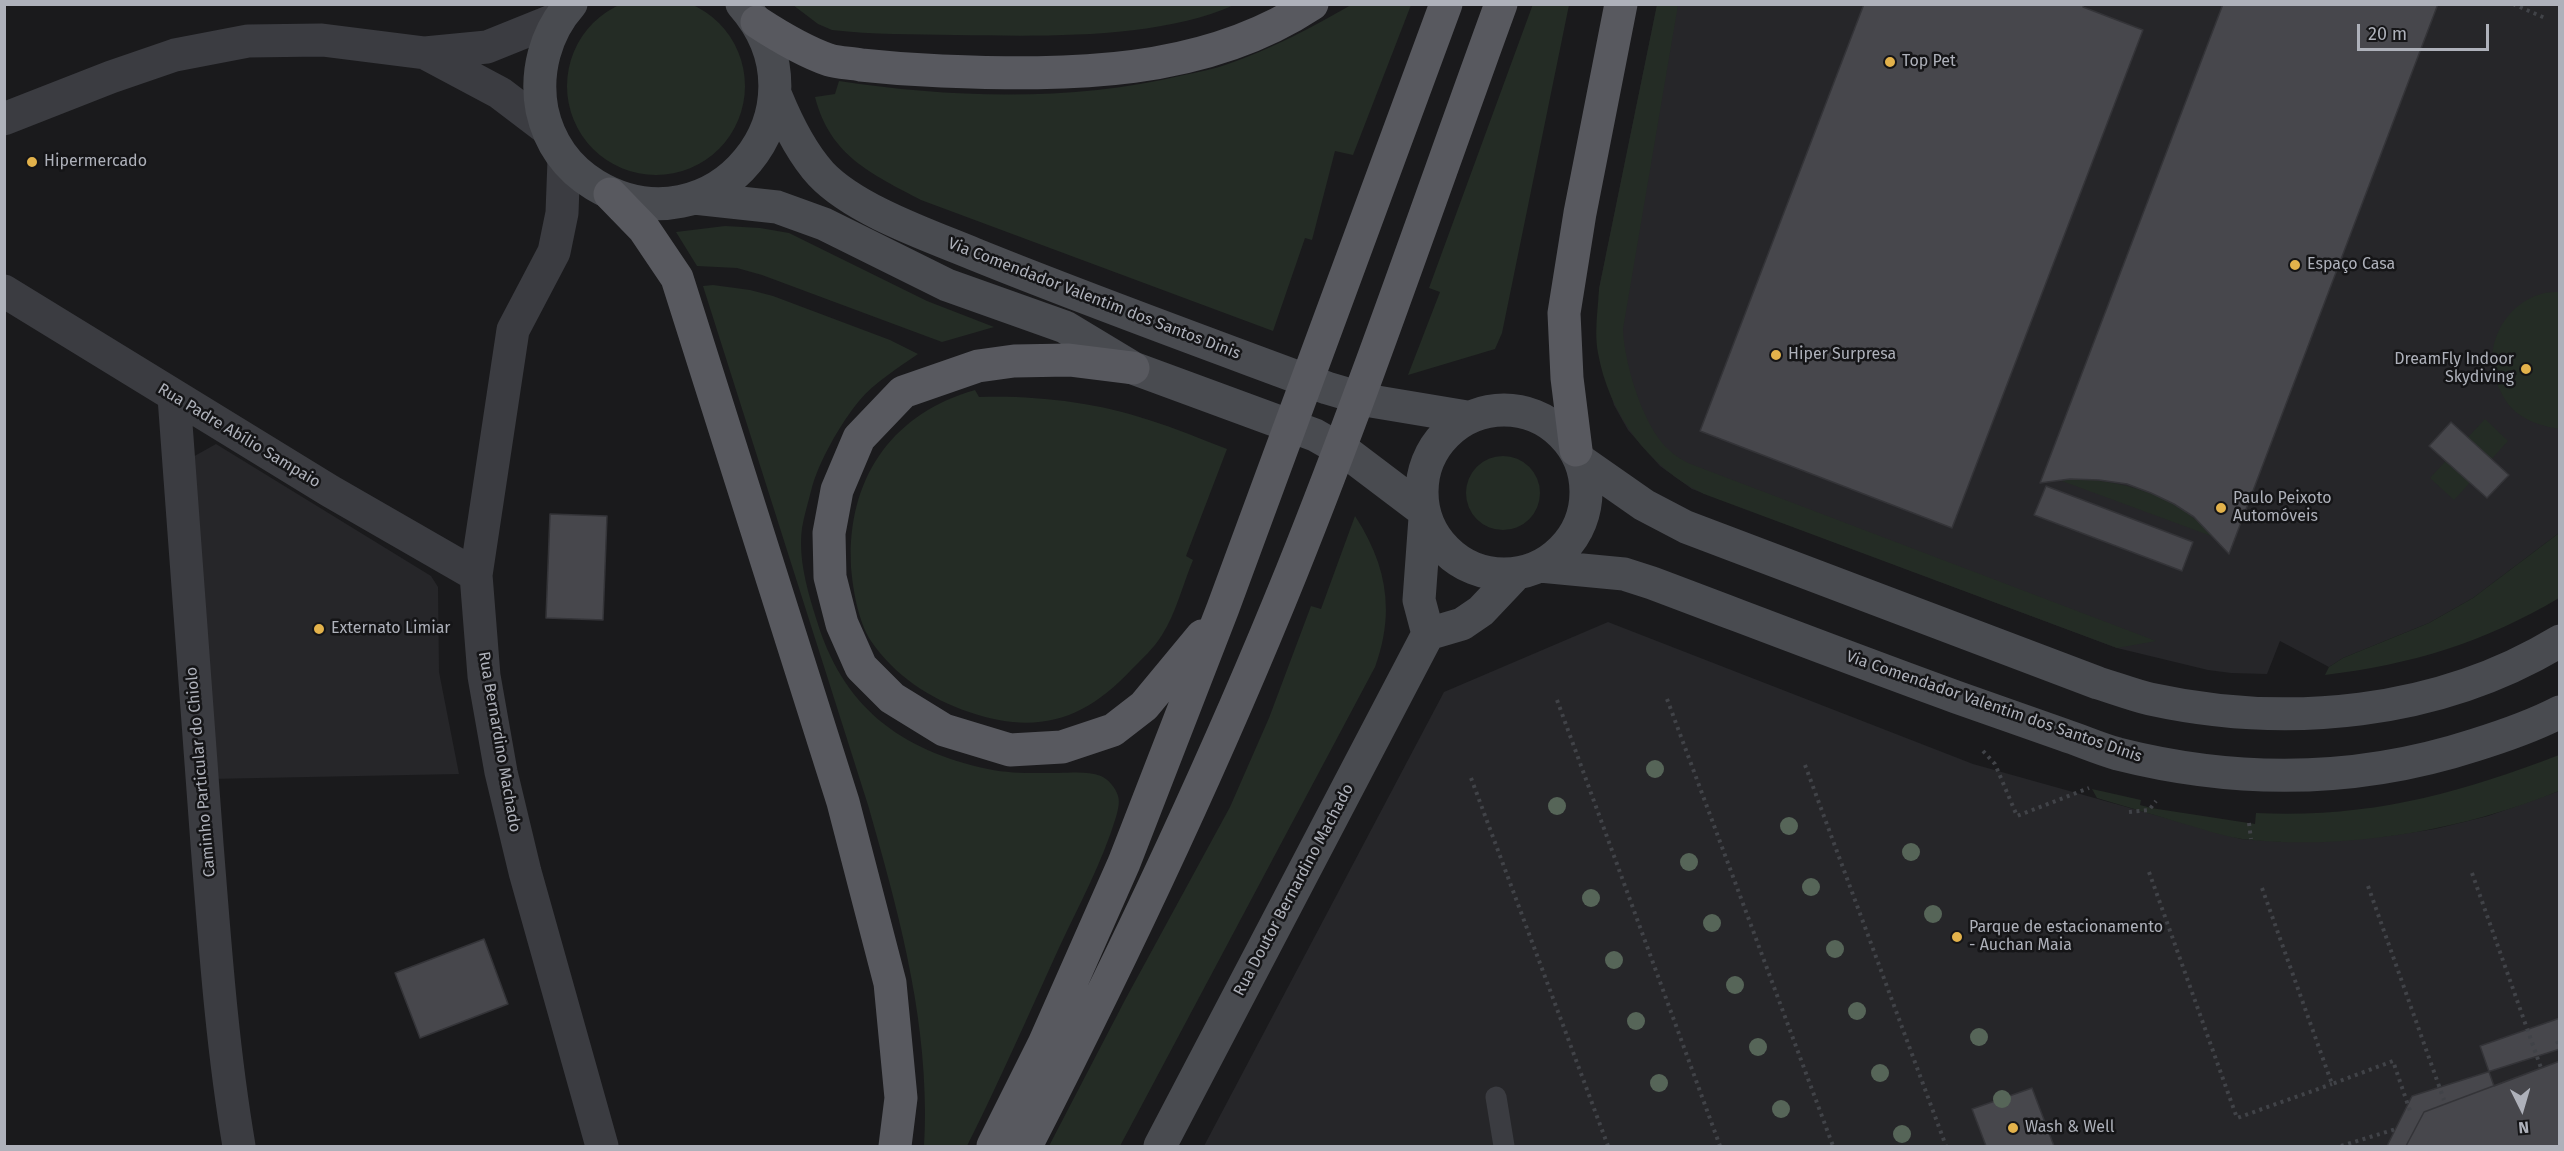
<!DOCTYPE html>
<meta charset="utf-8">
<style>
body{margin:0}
#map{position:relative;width:2564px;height:1151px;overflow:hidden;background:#1a1a1c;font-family:"Fira Sans",sans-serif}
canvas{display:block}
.frame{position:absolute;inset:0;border:6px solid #aeb1ba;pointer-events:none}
.north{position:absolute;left:2492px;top:1079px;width:60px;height:60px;-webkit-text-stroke:4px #151517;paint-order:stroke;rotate:175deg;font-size:16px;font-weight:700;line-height:24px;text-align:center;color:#aeb1ba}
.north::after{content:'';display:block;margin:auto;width:21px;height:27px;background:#aeb1ba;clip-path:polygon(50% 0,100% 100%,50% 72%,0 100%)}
.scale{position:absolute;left:2357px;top:24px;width:132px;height:27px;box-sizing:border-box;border:3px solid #aeb1ba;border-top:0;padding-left:8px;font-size:18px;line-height:21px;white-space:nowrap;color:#aeb1ba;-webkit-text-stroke:4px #151517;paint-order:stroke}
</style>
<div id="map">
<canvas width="2564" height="1151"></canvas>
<div class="frame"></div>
<div class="north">N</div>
<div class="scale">20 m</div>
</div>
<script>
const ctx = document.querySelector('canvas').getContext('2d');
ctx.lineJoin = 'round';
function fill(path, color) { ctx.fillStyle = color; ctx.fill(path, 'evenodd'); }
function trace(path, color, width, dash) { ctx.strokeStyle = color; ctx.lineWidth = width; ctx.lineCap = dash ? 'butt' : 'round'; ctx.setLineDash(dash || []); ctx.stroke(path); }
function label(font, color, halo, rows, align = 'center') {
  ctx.font = font + ' "Fira Sans",sans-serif'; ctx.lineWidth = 5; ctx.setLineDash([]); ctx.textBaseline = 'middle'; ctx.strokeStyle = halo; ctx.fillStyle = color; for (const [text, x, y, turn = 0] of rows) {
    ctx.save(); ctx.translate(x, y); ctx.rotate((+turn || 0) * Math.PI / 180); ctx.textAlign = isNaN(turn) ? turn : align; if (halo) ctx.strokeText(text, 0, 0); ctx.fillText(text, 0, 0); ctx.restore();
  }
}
fill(new Path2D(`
 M1657,5H2559V533L2473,598L2429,623L2343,658L2329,667L2280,641L2267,674L2231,673L2208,670L2117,648L1692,489L1660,466L1628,430L1614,405L1598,351L1599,289Z
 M216,444L431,576L438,587L439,672L459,774L209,779L191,458Z
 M1608,622L1973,764L2241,839L2289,842L2342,840L2387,836L2435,829L2488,816L2559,791V1146H1204L1444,692Z`), '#262629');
fill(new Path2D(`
 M567 86a89 89 0 1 1 178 0a89 89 0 1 1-178 0Z
 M1533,4L1569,5L1502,333L1495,349L1408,375L1440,292L1429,288Z
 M793,5H1234C1156,40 1040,36 955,35C914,34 873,35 832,30L818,24Z
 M1351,5H1411L1353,155L1335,151L1312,240L1305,238L1273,331L921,200C872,174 830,156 815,97L835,94L839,81C950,98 1074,102 1184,75C1199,72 1214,69 1228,64C1272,49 1312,27 1351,5Z
 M1657,5H1678L1623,329C1624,361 1640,413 1659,439C1667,450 1677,457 1688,463L2156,641L2117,648L1704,494C1648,467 1609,414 1598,353C1594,332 1598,310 1599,289Z
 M725,226L760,228L789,233L927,301L994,327L942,342L762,275L737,268L697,266L676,232Z
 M713,285L750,290L773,296L890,340L918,354C898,368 875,382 859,401C840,424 818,463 811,491C808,503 804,516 802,528C798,558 807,589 816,618C842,706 899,750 988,769C1011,774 1035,773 1058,773C1071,773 1088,771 1101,776C1108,779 1116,788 1118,796C1120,802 1118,810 1116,817C1102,863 1078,907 1058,950C1028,1016 999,1082 967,1146H924C931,1029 900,917 868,805L703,286Z
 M2559,292L2560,429H2558C2544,426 2532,423 2520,415C2509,408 2503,397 2498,386C2481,350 2503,305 2541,294C2547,292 2554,292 2559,292Z
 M975,390L979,397C1033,395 1097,402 1149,420C1175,428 1201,439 1227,449L1186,556L1193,560C1183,584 1176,613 1162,635C1154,648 1142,659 1132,669C1084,721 1036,735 969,712C930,699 894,675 871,641C858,621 853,590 851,567C847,479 891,414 975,390Z
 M2485,419L2508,441L2454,500L2430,478Z
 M1466 493a37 37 0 1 1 74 0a37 37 0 1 1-74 0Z
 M2070,479C2125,480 2176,495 2214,537L2062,481Z
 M1355,516C1387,565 1395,612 1375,667L1120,1146H1049L1125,1000L1230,807L1269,718L1311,606L1321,609Z
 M2559,533V598C2483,643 2413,664 2325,675L2329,667L2343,658L2429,623L2473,598Z
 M2559,755V791C2463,830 2346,851 2242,839C2228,837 2212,832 2198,828C2164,818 2131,808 2097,798L2092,789L2141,800L2140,805L2151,808L2255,824L2256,813C2369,818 2454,795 2559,755Z`), '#242c25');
const building = new Path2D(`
 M1864,4H2084L2083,7L2143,30L1952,528L1700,431Z
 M2223,4H2438L2229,554L2194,517L2174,504L2151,493L2127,484L2099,480L2070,479L2040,483Z
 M2451,422L2509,475L2487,498L2429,446Z
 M2046,486L2193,542L2182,571L2034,515Z
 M550,514L607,516L603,620L546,618Z
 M484,939L508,1004L420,1038L395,973Z
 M2560,1018V1061L2494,1086L2480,1046Z
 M2560,1049V1061L2424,1112L2406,1146H2387L2412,1096Z
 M2560,1061V1146H2406L2424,1112Z
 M2032,1088L2054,1146H1986L1972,1109Z`);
fill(building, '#47474c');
trace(building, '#343438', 1.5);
trace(new Path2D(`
 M2513,4L2545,18
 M1667,699L1833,1146
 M1557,700L1720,1146
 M1983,751L1995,764L2017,816L2089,788
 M1805,765L1946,1146
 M1471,778L1608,1146
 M2129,812L2149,810L2156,801
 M2249,823L2251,839
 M2149,872L2237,1118L2332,1084
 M2472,873L2541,1068
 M2368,886L2444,1100
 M2262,888L2332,1084L2393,1061L2410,1111
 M2557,1041L2560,1047
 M2341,1146L2396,1129`), '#414348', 4, [3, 4.5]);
trace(new Path2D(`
 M1496,1097L1504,1146`), '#3b3c41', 21);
trace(new Path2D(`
 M564,160L562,213L554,252L513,330L476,575L484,676L501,772L525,872L602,1146
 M4,291L330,491L476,575
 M174,397C184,546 195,695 207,844C215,945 222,1046 239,1146`), '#3b3c41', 33);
trace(new Path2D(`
 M425,53L500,93L546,128
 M4,119L111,77L175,55L248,41L322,40L425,53L487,47L559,18`), '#3b3c41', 33);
trace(new Path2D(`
 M571,4C545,33 535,73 542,110C549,142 567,168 595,185C713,256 835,109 742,4
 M776,96C787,123 801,152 821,174C855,210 928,235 974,254C1090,301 1209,344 1327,388L1371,401L1467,417
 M694,198L777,207L824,224L947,285L1065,327L1133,368L1315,435L1350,455L1424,511
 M1422 492a82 82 0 1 1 164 0a82 82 0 1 1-164 0Z
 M1581,461L1644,505L1686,527L2098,683C2115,688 2133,695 2150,699C2287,729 2438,715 2560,641
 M1540,566L1624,574L1652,583C1753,621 1854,660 1956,697C1992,710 2028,722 2064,735C2082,741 2100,749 2118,754C2237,784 2358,783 2475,745C2504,736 2533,726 2560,712
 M1428,634L1462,624L1481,611L1517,573
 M1160,1146L1428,634L1419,600L1425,518`), '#494b50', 33);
trace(new Path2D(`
 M757,22C780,37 803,51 829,60C839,63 851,63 861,65C888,68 915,70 942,71C1068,76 1203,76 1312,4
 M610,194L644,229L677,278L843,802L890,983L901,1098L895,1146
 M1133,368L1069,360L1014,361L978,366L903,392L859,438L837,490L829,533L830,577L842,624L861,667L892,698L944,730L1010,750L1062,747L1113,730L1144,706L1202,636
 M1576,450L1567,378L1564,313L1580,213L1621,4
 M993,1146L1044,1044L1124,863L1223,608L1446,4
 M1026,1146C1122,959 1213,767 1292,571C1367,384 1432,193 1501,4`), '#58595f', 33);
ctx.fillStyle = '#566558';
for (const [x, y] of [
 [1655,769],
 [1557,806],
 [1789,826],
 [1911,852],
 [1689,862],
 [1811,887],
 [1591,898],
 [1933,914],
 [1712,923],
 [1835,949],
 [1614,960],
 [1735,985],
 [1857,1011],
 [1636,1021],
 [1979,1037],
 [1758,1047],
 [1880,1073],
 [1659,1083],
 [2002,1099],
 [1781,1109],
 [1902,1134]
]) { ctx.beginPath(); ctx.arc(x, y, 9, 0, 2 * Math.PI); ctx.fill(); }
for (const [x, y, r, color] of [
 [1890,62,6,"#e3b24b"],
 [32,162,6,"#e3b24b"],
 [2295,265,6,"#e3b24b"],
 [1776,355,6,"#e3b24b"],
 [2526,369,6,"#e3b24b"],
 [2221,508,6,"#e3b24b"],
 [319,629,6,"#e3b24b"],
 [1957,937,6,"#e3b24b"],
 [2013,1128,6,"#e3b24b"]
]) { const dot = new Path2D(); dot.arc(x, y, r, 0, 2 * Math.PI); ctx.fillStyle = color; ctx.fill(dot); trace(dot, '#151517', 2); }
label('16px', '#aeb1ba', '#151517', [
 ["Top Pet",1902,62],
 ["Hipermercado",44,162],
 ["Espaço Casa",2307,265],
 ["Hiper Surpresa",1788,355],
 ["DreamFly Indoor",2514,360,"right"],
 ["Skydiving",2514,378,"right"],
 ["Paulo Peixoto",2233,499],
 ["Automóveis",2233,517],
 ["Externato Limiar",331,629],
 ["Parque de estacionamento",1969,928],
 ["- Auchan Maia",1969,946],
 ["Wash & Well",2025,1128]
], 'left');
label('16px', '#aeb1ba', '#151517', [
 ["Via Comendador Valentim dos Santos Dinis",1094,299,21],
 ["Rua Padre Abílio Sampaio",239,436,31],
 ["Via Comendador Valentim dos Santos Dinis",1994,707,19],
 ["Rua Bernardino Machado",499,742,80],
 ["Caminho Particular do Chiolo",201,772,-95],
 ["Rua Doutor Bernardino Machado",1294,890,-62]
]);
</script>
